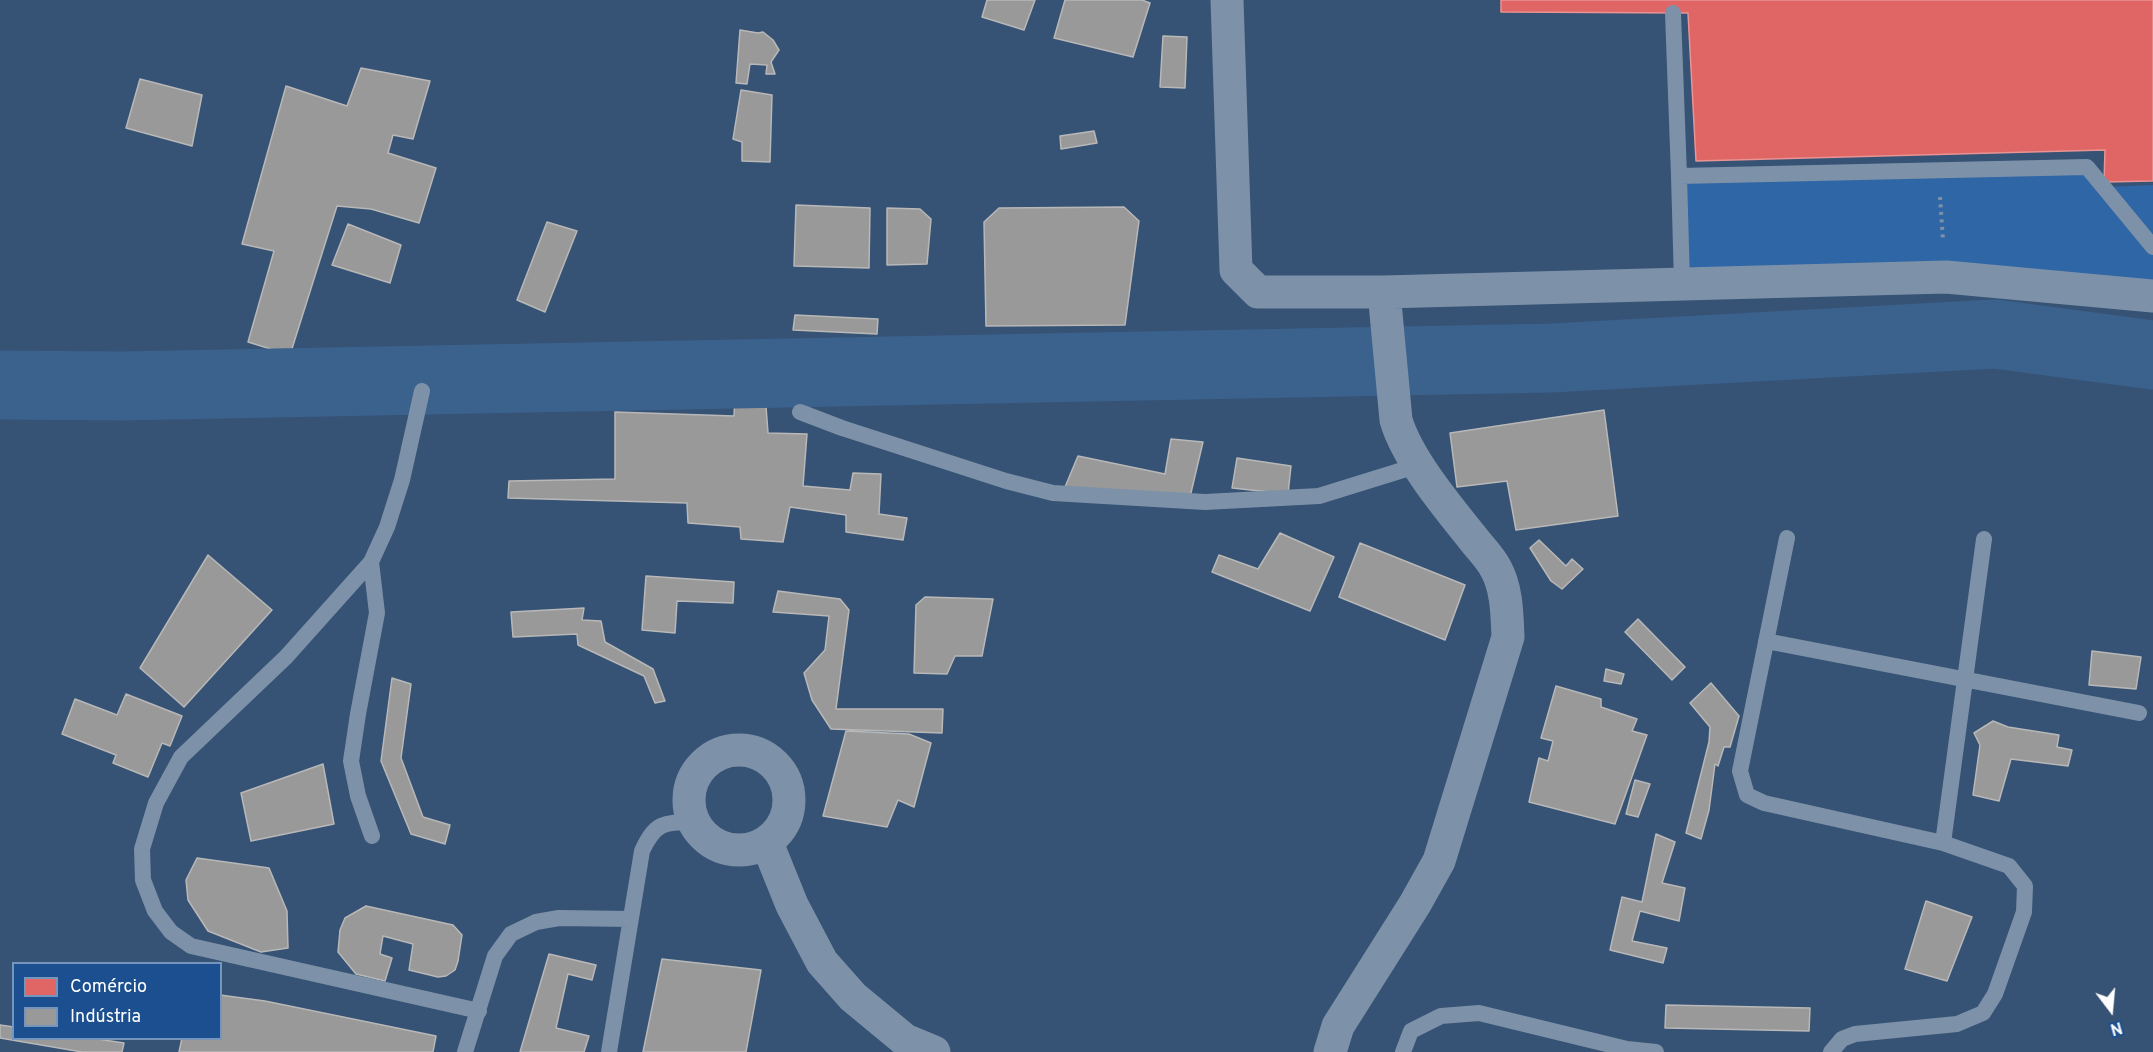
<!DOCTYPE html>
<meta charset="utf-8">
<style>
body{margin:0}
#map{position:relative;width:2153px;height:1052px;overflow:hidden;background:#365274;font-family:Overpass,sans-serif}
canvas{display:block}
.legend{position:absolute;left:12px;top:962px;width:210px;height:78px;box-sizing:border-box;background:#1b4f8f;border:2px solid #7695bc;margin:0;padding:8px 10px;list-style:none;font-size:18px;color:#fff}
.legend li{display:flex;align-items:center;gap:12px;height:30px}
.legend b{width:30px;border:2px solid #7695bc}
.north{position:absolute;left:2081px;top:980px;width:60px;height:60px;-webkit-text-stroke:4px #1b4f8f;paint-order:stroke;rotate:164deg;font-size:16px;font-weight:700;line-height:24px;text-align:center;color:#fff}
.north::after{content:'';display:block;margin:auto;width:21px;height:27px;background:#fff;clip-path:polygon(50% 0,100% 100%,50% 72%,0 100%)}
</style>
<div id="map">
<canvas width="2153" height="1052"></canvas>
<ul class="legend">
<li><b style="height:16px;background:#e06666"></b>Comércio</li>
<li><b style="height:16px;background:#999"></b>Indústria</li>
</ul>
<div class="north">N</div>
</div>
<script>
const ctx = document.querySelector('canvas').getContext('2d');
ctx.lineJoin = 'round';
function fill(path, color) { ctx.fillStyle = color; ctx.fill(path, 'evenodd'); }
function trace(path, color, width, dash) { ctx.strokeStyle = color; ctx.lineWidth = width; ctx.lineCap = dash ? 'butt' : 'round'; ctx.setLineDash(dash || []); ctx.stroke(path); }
fill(new Path2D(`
 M2087,167L2104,187L2153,185V296L1682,283L1679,176Z`), '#2f66a5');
const shops = new Path2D(`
 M1501,0H2153V181L2104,182L2105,150L1696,161L1688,13L1501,12Z`);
fill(shops, '#e06666');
trace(shops, '#e99494', 1.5);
const industry = new Path2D(`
 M987,0H1035L1024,30L982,17Z
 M1065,0H1142L1150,3L1133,57L1054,38Z
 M740,30L758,33L763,32L773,40L779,50L771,62L775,74H766L767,65L750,64L747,84L736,83Z
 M1163,36L1187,37L1185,88L1160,87Z
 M361,68L430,81L413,139L393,135L388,153L436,168L419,223L371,209L337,206L290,355L248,342L274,251L242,244L286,86L347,106Z
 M140,79L202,95L192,146L126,128Z
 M741,90L772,95L770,162L742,161V142L733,139Z
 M1094,131L1097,143L1061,149L1060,136Z
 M796,205L870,208L869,268L794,266Z
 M1124,207L1139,221L1125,325L986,326L984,222L999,208Z
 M887,208L920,209L931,219L927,264L887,265Z
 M547,222L577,231L545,312L517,300Z
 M348,224L401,245L390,283L332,265Z
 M795,315L878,319L877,334L793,330Z
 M765,393L768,433L807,434L803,486L850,490L853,473L881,474L879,514L907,518L903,540L846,532V515L790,507L783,542L741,539L740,527L688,523L687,503L508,498L509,481L615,479V412L734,416L735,394Z
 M1604,410L1618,516L1516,530L1507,481L1457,487L1450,433Z
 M1171,439L1203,442L1190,497L1065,487L1078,456L1165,474Z
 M1237,458L1291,466L1288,494L1232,488Z
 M1280,533L1334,557L1310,611L1212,572L1219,555L1258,569Z
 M1539,540L1566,566L1572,559L1583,569L1562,589L1551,581L1530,548Z
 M1360,543L1465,585L1445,640L1339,597Z
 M208,555L272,610L184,707L140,668Z
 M646,576L734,582L733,603L677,601L675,633L642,630Z
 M778,591L840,599L849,610L836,709H943L942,733L831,729L812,700L804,673L825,650L829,616L773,612Z
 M925,597L993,599L982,656H955L947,674L914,673L916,605Z
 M584,608L582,620L601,621L605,642L653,669L665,701L655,703L644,676L578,645L577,634L513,637L511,612Z
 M1638,619L1685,667L1672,680L1625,632Z
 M2092,651L2141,657L2136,689L2089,685Z
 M1606,669L1624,674L1621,684L1604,681Z
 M392,678L411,684L401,758L423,817L450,825L445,844L411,834L381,761Z
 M1711,683L1739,716L1730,747H1724L1718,766L1715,764L1709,810L1701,839L1686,833L1709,742L1710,727L1690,703Z
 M1556,686L1601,699V707L1637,719L1632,731L1647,735L1615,824L1529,802L1539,758L1548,761L1553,741L1541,738Z
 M126,694L182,716L170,746L162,743L148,777L113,763L116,755L62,734L75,699L117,715Z
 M1993,721L2008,727L2059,735L2057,747L2072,750L2068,766L2011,759L1999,801L1973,795L1980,745L1974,733Z
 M846,731L909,734L931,743L914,807L898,800L887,827L823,816Z
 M323,764L334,824L251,841L241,793Z
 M1635,780L1650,784L1638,817L1626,814Z
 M1656,834L1675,842L1662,883L1685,888L1679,921L1640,911L1632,941L1667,948L1663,963L1610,950L1622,897L1642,902Z
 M197,858L269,868L287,911L288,948L261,952L208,931L188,900L186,880Z
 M1926,901L1972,917L1947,981L1905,969Z
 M366,906L453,925L462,935L458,961L455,970L446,976L438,977L409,970L413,944L383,936L380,954L392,958L385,981L356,974L338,952L340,930L345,918Z
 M549,954L596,965L592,980L568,974L556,1028L589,1036L584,1052H520Z
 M662,959L761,970L746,1052H643Z
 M220,995L265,1001L436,1036L433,1052H179L182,1038H220Z
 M1666,1005L1810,1008L1809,1031L1665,1028Z
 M0,1025L14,1027V1038H91L124,1043L122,1052H82L0,1038Z`);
fill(industry, '#999');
trace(industry, '#b8b8b8', 1.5);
trace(new Path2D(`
 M0,385L122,386L1552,358L1995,334L2153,355`), '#3b618d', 69);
trace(new Path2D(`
 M1940,197L1943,240`), '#7d92a8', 4, [3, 4.5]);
trace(new Path2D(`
 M1673,13L1679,176
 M1682,283L1679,176L2087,167L2153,247
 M422,391L402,480L387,527L371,562L286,657L181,757L156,803L142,849L143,880L155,911L171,932L191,946L479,1011
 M800,412L842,428L1006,481L1053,493L1205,502L1319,496L1419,465
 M1787,538L1740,771L1747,795L1764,803L1943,843L2009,866L2025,886L2024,912L1995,994L1983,1013L1957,1024L1855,1034L1842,1039L1831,1052
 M371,562L377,613L358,714L351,761L358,796L372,836
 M1766,641L2139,713
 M1943,843L1984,539
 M465,1052L495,956L511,934L536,922L559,918L631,919
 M609,1052L642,851C655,823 663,822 693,822
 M1403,1052L1411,1031L1441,1016L1479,1013L1627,1049L1656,1052`), '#7d92a8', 16);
trace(new Path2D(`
 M1227,0L1236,270L1258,292H1384L1946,277L2153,296
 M689 800a50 50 0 1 1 100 0a50 50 0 1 1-100 0Z
 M767,843L792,905L822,962L853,997L905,1040L934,1052
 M1330,1052L1338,1026L1415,904L1439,861L1508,637C1507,615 1507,589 1496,569C1490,557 1479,547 1471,536C1446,505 1407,458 1396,420L1384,292`), '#7d92a8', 33);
</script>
